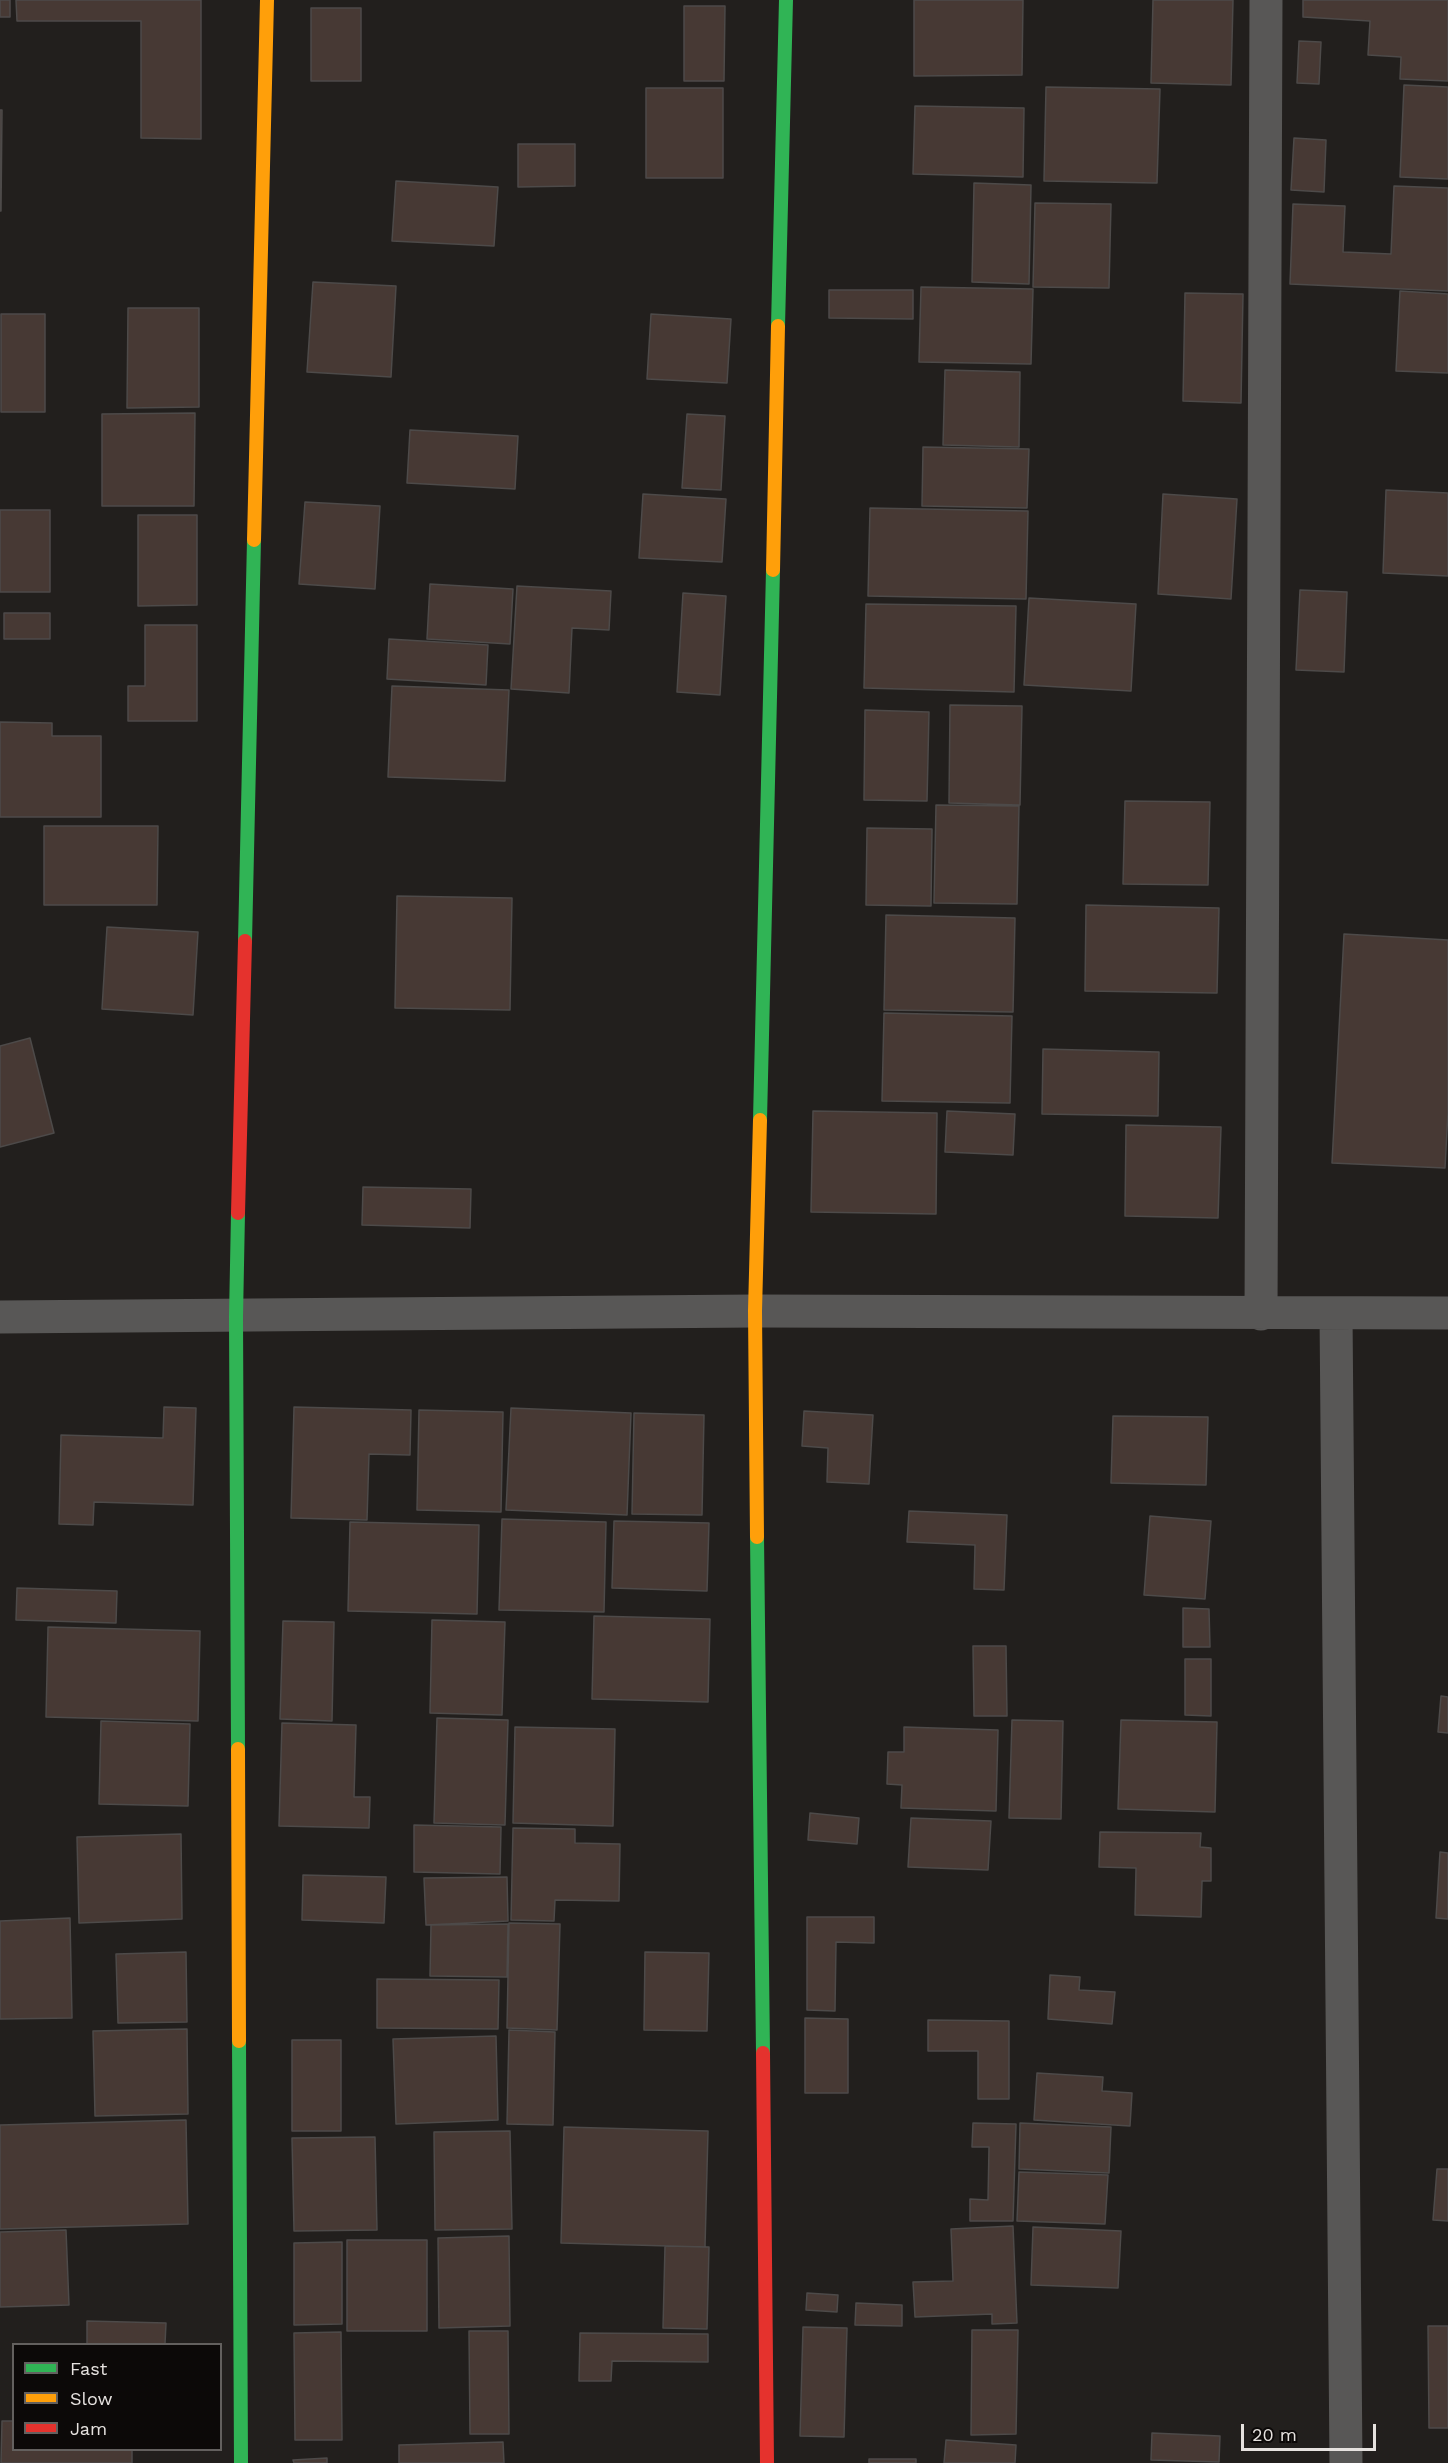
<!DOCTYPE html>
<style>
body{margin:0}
#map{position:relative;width:1448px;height:2463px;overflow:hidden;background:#221f1d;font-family:"Work Sans",sans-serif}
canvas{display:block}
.legend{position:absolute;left:12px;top:2343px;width:210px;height:108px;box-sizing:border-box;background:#0c0908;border:2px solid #63605e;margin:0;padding:8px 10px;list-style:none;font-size:18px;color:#e6e2df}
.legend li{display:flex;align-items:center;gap:12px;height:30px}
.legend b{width:30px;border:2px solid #63605e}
.scale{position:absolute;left:1241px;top:2424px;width:135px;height:27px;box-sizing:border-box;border:3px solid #e6e2df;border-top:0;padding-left:8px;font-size:18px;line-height:21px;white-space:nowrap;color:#e6e2df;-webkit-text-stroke:4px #0c0908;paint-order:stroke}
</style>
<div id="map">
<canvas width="1448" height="2463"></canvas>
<ul class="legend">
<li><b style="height:8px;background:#30b455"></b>Fast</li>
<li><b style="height:8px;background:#ff9f0a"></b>Slow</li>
<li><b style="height:8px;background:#e5322d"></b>Jam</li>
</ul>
<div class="scale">20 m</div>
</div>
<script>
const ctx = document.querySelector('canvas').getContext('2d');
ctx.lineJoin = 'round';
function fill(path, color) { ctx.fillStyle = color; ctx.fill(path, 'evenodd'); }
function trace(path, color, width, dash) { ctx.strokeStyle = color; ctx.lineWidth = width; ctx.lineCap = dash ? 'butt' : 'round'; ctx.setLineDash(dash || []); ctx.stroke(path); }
const building = new Path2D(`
 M0,0H10V17H0Z
 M16,0H201V139L141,138V21H17Z
 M914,0H1023L1022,75L914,76Z
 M1153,0H1233L1231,85L1151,83Z
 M1303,0H1448V81L1400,79L1401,57L1368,55L1370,21L1303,17Z
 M684,6H725L724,81H684Z
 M311,8H361V81H311Z
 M1299,41L1321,42L1319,84L1297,83Z
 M1404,85L1448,87V179L1400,177Z
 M1046,87L1160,89L1157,183L1044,181Z
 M646,88H723V178H646Z
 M915,106L1024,108L1023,177L913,174Z
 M0,110H2L1,211H0Z
 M1294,138L1326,140L1324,192L1291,190Z
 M518,144H575V186L518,187Z
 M396,181L498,187L494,246L392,241Z
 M974,183L1031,185L1029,284L972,282Z
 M1394,186L1448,188V291L1290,284L1293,204L1345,206L1343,252L1391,254Z
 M1035,203L1111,204L1109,288L1033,287Z
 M313,282L396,286L391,377L307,372Z
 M921,287L1033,289L1031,364L919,362Z
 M829,290H913V319L829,318Z
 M1400,291L1448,294V373L1396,371Z
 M1185,293L1243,294L1241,403L1183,401Z
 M128,308H199V407L127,408Z
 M1,314H45V412H1Z
 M651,314L731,319L727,383L647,379Z
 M945,370L1020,372L1019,447L943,445Z
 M195,413L194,506H102V414Z
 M687,414L725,416L721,490L682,488Z
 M410,430L518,436L515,489L407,483Z
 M923,447L1029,449L1027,508L922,506Z
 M1386,490L1448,493V576L1383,573Z
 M643,494L726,499L722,562L639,558Z
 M1163,494L1237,499L1231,599L1158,594Z
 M305,502L380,506L375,589L299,584Z
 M870,508L1028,511L1026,599L868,596Z
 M0,510H50V592H0Z
 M138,515H197V605L138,606Z
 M430,584L513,589L510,644L427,639Z
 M517,586L611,591L609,630L572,628L569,693L511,689Z
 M1300,590L1347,592L1344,672L1296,670Z
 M683,593L726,596L720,695L677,692Z
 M1029,598L1136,604L1131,691L1024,685Z
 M866,604L1016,606L1014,692L864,688Z
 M4,613H50V639H4Z
 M145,625H197V721H128V686H145Z
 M389,639L488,645L486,685L387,679Z
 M392,686L509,690L505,781L388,777Z
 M950,705L1022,706L1020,805L949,803Z
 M865,710L929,712L927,801L864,800Z
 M0,722L52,723V736H101V817H0Z
 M1125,801L1210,802L1208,885L1123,884Z
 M936,805L1019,806L1017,904L934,903Z
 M44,826H158L157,905H44Z
 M867,828L932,829L931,906L866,905Z
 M397,896L512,898L510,1010L395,1008Z
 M1086,905L1219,908L1217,993L1085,991Z
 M886,915L1015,918L1013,1012L884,1010Z
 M107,927L198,932L193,1015L102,1009Z
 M1344,934L1448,940V1112L1445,1168L1332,1163Z
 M884,1013L1012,1016L1010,1103L882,1101Z
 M30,1038L54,1133L0,1147V1046Z
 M1043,1049L1159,1052L1158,1116L1042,1114Z
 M813,1111L937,1113L936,1214L811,1212Z
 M947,1111L1015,1114L1013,1155L945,1152Z
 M1126,1125L1221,1127L1218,1218L1125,1216Z
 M363,1187L471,1189L470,1228L362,1225Z
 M164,1407L196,1408L193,1505L94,1502L93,1525L59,1524L61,1435L163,1438Z
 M294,1407L411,1410L410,1455L369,1454L367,1520L291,1518Z
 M511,1408L631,1413L627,1515L506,1510Z
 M419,1410L503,1412L501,1512L417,1510Z
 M804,1411L873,1415L869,1484L827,1482L828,1448L802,1446Z
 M634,1413L704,1415L702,1515L632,1514Z
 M1113,1416L1208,1417L1206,1485L1111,1483Z
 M909,1511L1007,1515L1004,1590L974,1589L975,1545L907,1542Z
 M1150,1516L1211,1521L1205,1599L1144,1595Z
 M502,1519L606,1522L604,1612L499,1610Z
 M614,1521L709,1523L707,1591L612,1588Z
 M350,1522L479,1525L477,1614L348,1611Z
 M17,1588L117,1591L116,1623L16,1620Z
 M1183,1608L1209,1609L1210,1647H1183Z
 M594,1616L710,1619L708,1702L592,1699Z
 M432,1620L505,1622L502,1715L430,1713Z
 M283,1621L334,1622L332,1721L280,1719Z
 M48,1627L200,1631L198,1721L46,1717Z
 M973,1646H1006L1007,1716H974Z
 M1185,1659H1211V1716L1185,1715Z
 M1441,1696L1448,1697V1733L1438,1732Z
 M437,1718L508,1720L505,1825L434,1823Z
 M1012,1720L1063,1721L1061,1819L1009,1818Z
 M1121,1720L1217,1722L1215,1812L1118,1809Z
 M101,1721L190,1724L188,1806L99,1804Z
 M282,1723L356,1725L354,1797H370L369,1828L279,1826Z
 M515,1727L615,1729L613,1826L513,1823Z
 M904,1727L998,1730L996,1811L901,1808L902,1785L887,1784L888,1752H904Z
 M810,1813L859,1818L857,1844L808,1840Z
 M911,1818L991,1821L988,1870L908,1867Z
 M414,1825L501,1827L500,1874L414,1872Z
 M513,1828L575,1829V1843L620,1844L619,1901L555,1900L554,1921L511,1920Z
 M1100,1832L1201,1833L1200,1847L1211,1848V1881H1202L1201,1917L1135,1915L1136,1868L1099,1867Z
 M181,1834L182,1919L79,1923L77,1837Z
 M1440,1852L1448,1853V1919L1436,1918Z
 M303,1875L386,1877L384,1923L302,1920Z
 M507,1877L508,1921L426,1925L424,1878Z
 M807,1917H874V1943L836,1942L835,2011L807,2010Z
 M70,1918L72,2018L0,2019V1921Z
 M509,1923L560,1924L557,2030L507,2028Z
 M508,1924L507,1977L430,1976L431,1925Z
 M186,1952L187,2022L118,2023L116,1954Z
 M645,1952L709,1953L707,2031L644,2030Z
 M1050,1975L1080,1977L1079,1990L1115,1992L1112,2024L1048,2019Z
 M377,1979L499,1980L498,2029L377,2028Z
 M805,2018L848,2019V2093H805Z
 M928,2020L1009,2021V2099H978V2051H928Z
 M187,2029L188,2114L95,2116L93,2031Z
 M509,2030L555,2032L553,2125L507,2124Z
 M496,2036L498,2120L396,2124L393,2039Z
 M292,2040H341V2131H292Z
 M1037,2073L1103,2077L1102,2091L1132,2093L1130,2126L1034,2120Z
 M186,2120L188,2224L0,2229V2125Z
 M973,2123L1016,2124L1013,2221H970V2199L988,2200L989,2147H972Z
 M1020,2123L1111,2127L1109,2173L1019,2169Z
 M564,2127L708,2131L705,2247L561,2243Z
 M510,2131L512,2229L435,2230L434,2132Z
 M375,2137L377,2230L294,2231L292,2138Z
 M1437,2169H1448V2221L1433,2220Z
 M1019,2172L1108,2175L1105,2224L1017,2221Z
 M1013,2226L1017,2323L992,2324V2314L915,2317L913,2282L953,2281L951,2229Z
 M1033,2227L1121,2231L1118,2288L1031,2285Z
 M66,2230L69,2305L0,2307V2232Z
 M509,2236L510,2326L439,2328L438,2238Z
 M347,2240H427V2331H347Z
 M342,2242V2324L294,2325V2243Z
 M665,2246L709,2247L707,2329L663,2328Z
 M807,2293L838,2295L837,2312L806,2310Z
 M856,2303L902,2305V2326L855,2325Z
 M87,2321L166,2323L165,2344H87Z
 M1428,2326H1448V2428H1429Z
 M803,2327L847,2328L844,2437L800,2436Z
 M972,2330H1018L1016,2434L971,2435Z
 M469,2331H508L509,2434H470Z
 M341,2332L342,2440H295L294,2333Z
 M580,2333L708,2334V2362L612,2361L611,2381H579Z
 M2,2421H14V2450H132V2463H1Z
 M1152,2433L1220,2436L1219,2462L1151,2460Z
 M946,2440L1016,2445L1015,2463H944Z
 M503,2442L504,2463H399V2445Z
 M327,2458V2463H294L293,2460Z
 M869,2459H916V2463H869Z`);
fill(building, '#473934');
trace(building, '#4d4a49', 1.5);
trace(new Path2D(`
 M1336,1313L1346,2463
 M1261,1314L1266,0
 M0,1317L755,1311L1448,1313`), '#585756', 33);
trace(new Path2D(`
 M778,326L786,0
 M245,941L254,540
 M760,1120L773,570
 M757,1537L763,2053
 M238,1749L236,1317L238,1213
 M239,2041L241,2463`), '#30b455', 14);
trace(new Path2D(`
 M254,540L267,0
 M773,570L778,326
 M757,1537L755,1311L760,1120
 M238,1749L239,2041`), '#ff9f0a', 14);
trace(new Path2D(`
 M238,1213L245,941
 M763,2053L767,2463`), '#e5322d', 14);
</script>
